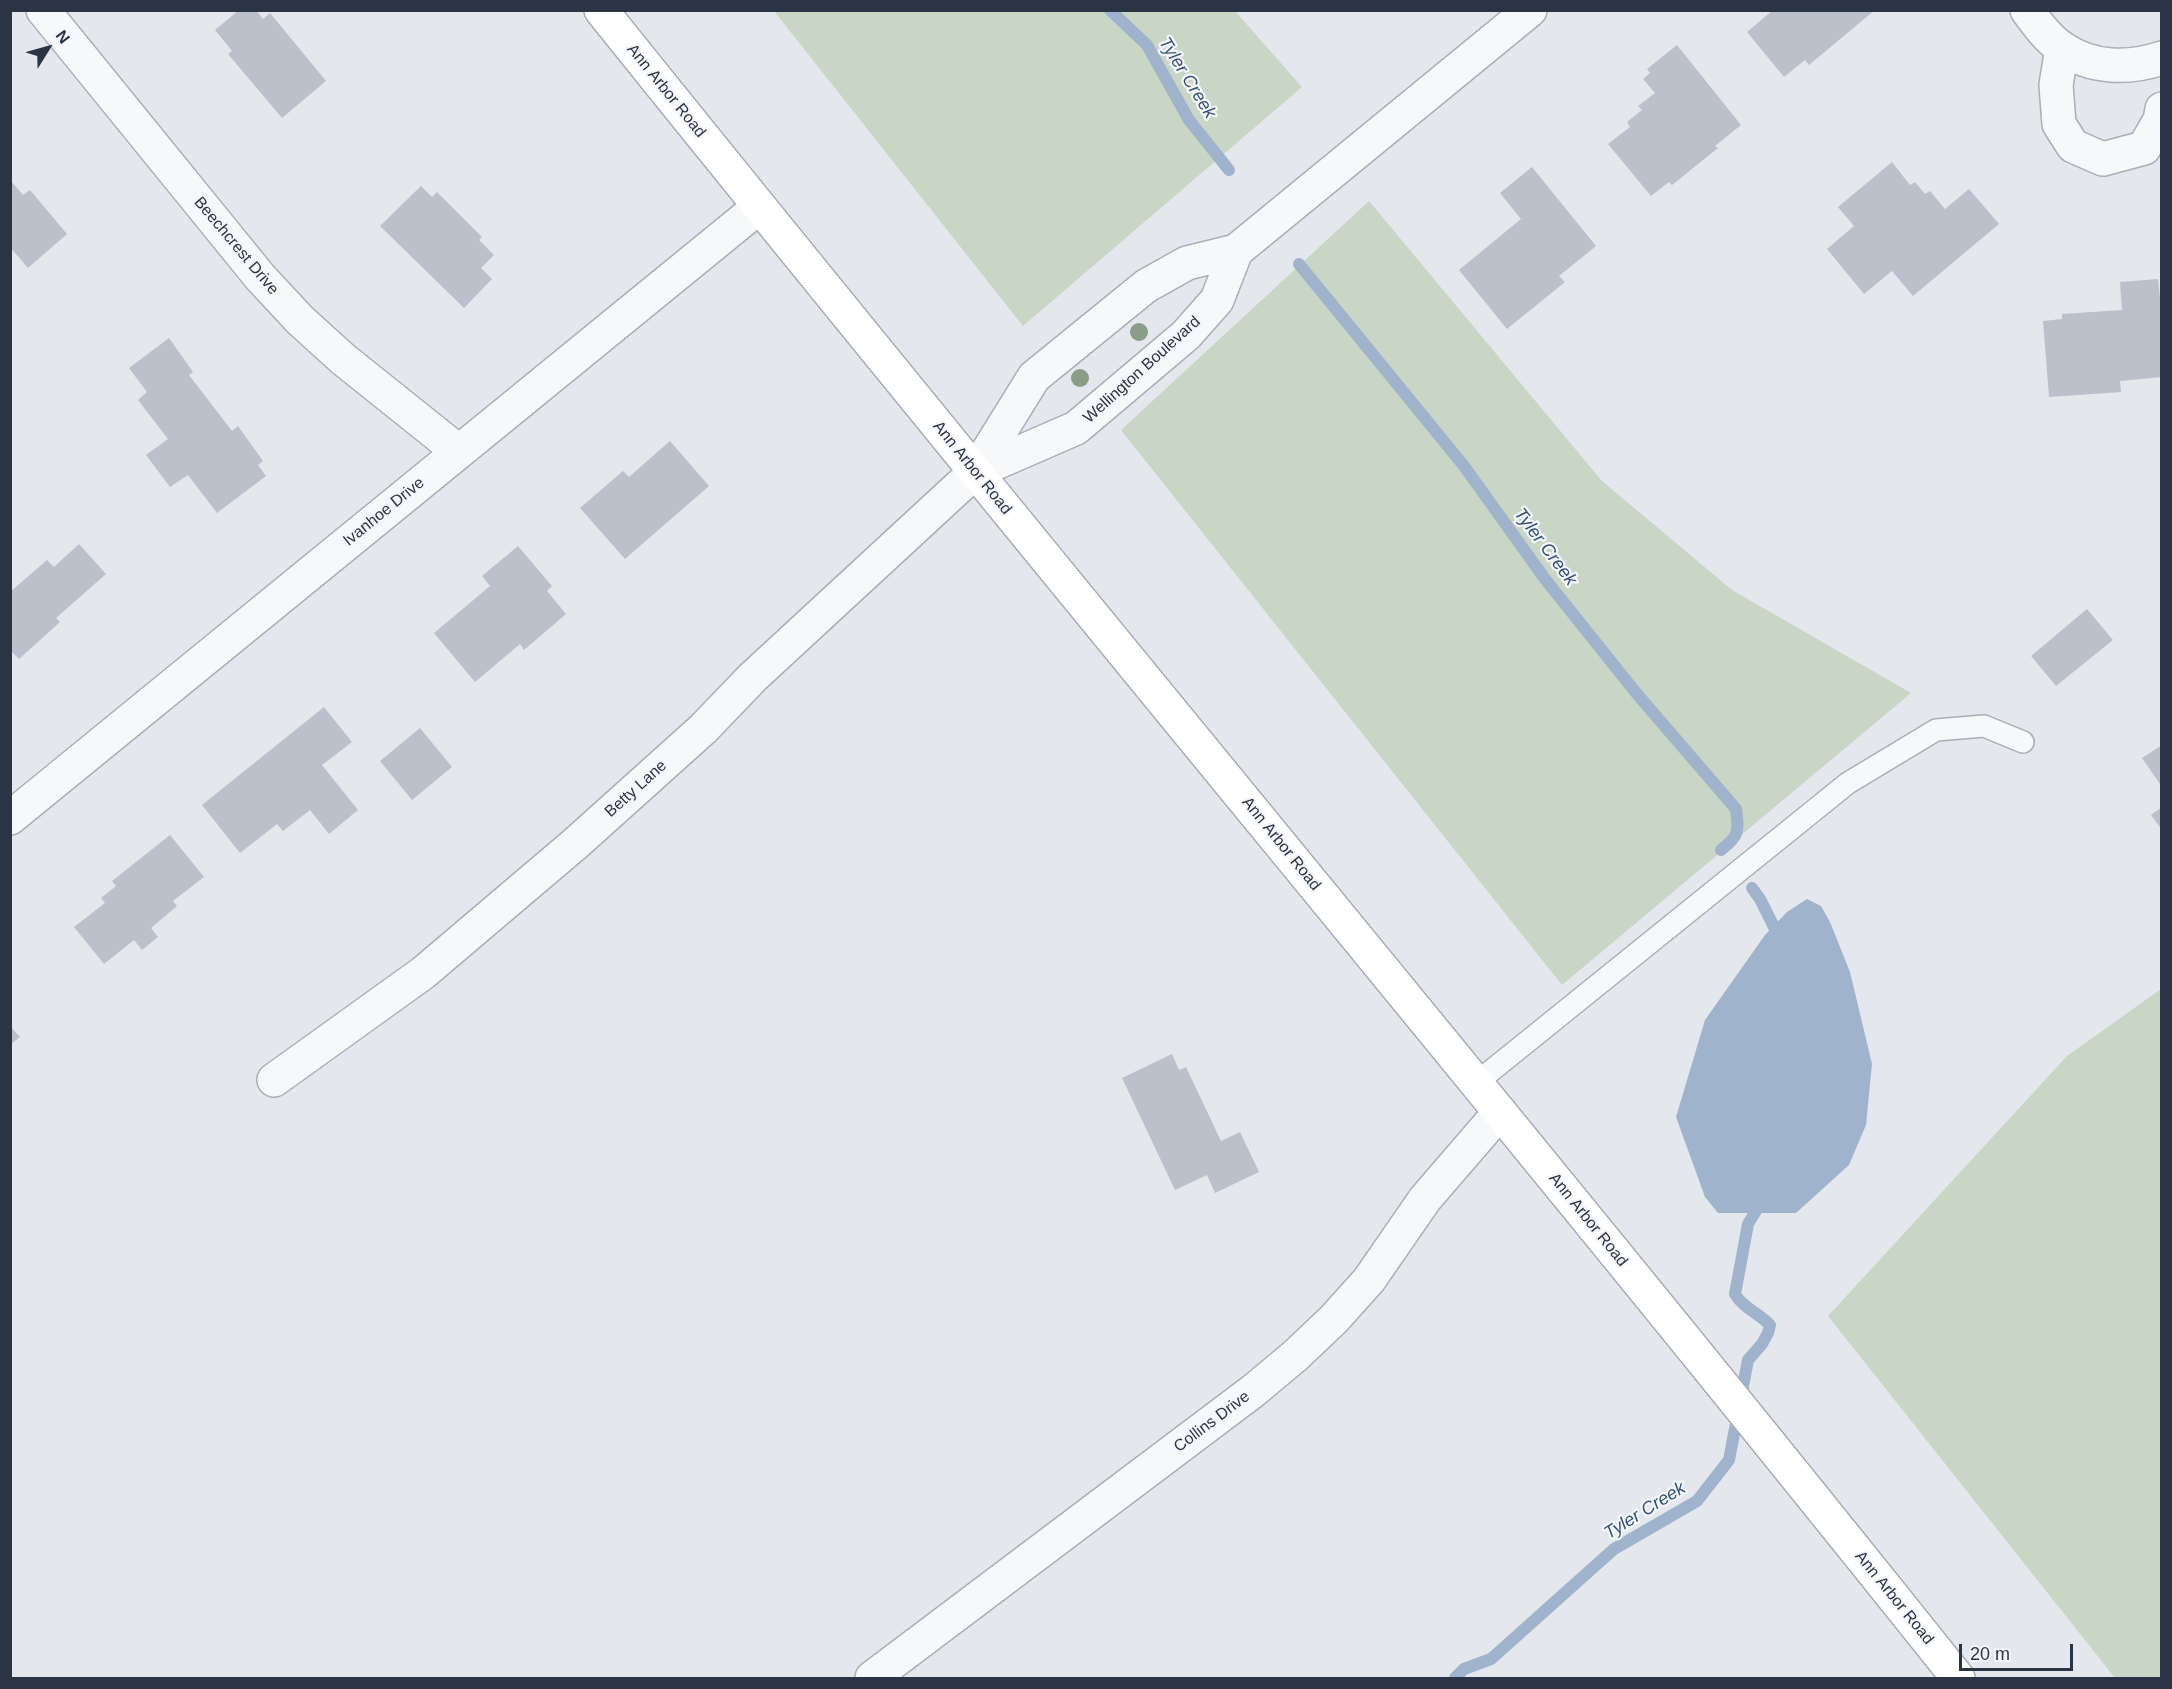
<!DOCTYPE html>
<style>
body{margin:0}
#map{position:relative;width:2172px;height:1689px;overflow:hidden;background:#e4e7ec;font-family:Helvetica,sans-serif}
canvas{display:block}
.frame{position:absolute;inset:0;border:12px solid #2b3445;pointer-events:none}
.north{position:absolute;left:18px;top:18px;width:60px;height:60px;-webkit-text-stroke:4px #f4f6f9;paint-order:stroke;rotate:53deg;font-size:16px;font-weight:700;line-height:24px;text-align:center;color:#2b3445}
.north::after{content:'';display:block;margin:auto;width:21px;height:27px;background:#2b3445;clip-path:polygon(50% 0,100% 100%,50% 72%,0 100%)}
.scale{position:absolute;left:1959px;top:1644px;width:114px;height:27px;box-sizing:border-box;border:3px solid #2b3445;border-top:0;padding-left:8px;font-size:18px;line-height:21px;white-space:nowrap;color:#2b3445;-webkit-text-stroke:4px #f4f6f9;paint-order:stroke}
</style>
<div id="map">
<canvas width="2172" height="1689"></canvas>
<div class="frame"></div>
<div class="north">N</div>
<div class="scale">20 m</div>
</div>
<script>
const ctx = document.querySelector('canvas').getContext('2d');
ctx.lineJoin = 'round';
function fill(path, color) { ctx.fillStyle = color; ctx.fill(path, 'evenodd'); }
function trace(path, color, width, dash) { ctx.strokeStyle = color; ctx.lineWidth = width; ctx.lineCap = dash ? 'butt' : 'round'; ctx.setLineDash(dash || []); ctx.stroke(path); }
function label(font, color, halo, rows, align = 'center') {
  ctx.font = font + ' Helvetica,sans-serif'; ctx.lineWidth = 4.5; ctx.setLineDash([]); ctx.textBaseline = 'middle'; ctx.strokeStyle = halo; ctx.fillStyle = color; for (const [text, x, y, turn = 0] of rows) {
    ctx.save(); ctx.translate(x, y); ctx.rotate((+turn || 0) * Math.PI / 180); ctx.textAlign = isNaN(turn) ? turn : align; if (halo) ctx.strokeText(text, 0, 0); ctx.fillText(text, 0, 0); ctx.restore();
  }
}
fill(new Path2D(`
 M774,11H1235L1302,87L1023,326Z
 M1369,201L1602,481L1732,590L1911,693L1562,985L1121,430Z
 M2161,989V1678H2115L1828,1316L2067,1056Z`), '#c9d6c5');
fill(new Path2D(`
 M1807,899L1821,906L1830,922L1850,972L1872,1064L1866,1125L1849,1165L1796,1213H1718L1705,1197L1676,1117L1705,1020L1765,935L1787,912Z`), '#9fb4cc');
trace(new Path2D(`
 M1110,10L1147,45L1189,120L1229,170
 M1299,264L1464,466L1545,579L1637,694L1736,809C1739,832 1739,836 1721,850
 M1752,888L1760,899L1780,939
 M1455,1678L1464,1669L1491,1659L1614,1549L1697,1501L1729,1460L1748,1360L1762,1344L1768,1333L1770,1325C1760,1314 1742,1307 1735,1294L1748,1224L1762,1201`), '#9fb4cc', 12);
fill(new Path2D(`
 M239,10H256L263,19L270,13L326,81L282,118L228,54L232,51L215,30Z
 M1773,10H1875L1809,65L1805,60L1784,77L1747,32Z
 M1677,45L1741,125L1715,146L1718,148L1672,185L1669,182L1651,196L1608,144L1630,127L1627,122L1642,110L1638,106L1655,93L1643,79L1650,73L1647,69Z
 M1892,162L1910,185L1915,182L1925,194L1930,191L1945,209L1969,189L1999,224L1913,296L1892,271L1864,294L1827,249L1854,226L1838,207Z
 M1532,167L1596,246L1559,276L1565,282L1507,329L1459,270L1521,219L1500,193Z
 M10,180L23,195L30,190L67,234L28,268L10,247Z
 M421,186L432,197L437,192L482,237L479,240L494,255L481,268L492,279L464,308L380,226Z
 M2158,279L2162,318V377L2120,381L2121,392L2049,397L2043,321L2062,319V314L2122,310L2120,282Z
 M169,338L193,372L189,375L232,431L238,426L263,461L258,465L266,476L217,513L188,475L170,487L146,455L168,439L138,400L147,392L129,368Z
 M670,441L709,486L625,559L580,508L623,471L629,477Z
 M79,544L106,574L56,618L60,622L19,659L10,650V592L47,560L54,567Z
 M518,546L552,586L547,591L566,614L524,650L520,644L475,682L434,633L490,586L482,576Z
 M2087,609L2113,640L2056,686L2031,656Z
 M324,707L352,742L322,765L358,810L329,834L310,810L283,831L277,824L240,853L202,805Z
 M420,728L452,767L412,800L380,761Z
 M2162,745V787L2142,758Z
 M2162,807V830L2151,815Z
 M170,835L204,877L173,901L177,906L151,928L158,937L142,950L134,940L104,964L74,927L105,903L101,898L116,886L112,881Z
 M10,1026L20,1037L10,1045Z
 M1172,1054L1179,1070L1186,1067L1221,1141L1240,1132L1259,1172L1215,1193L1207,1175L1175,1190L1122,1078Z`), '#bbc0ca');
const lane = new Path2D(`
 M1476,1083L1848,783L1936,730L1984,726L2023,742`);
const street = new Path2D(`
 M43,10L260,277L300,320L343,359L458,451
 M2027,10C2037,24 2048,39 2062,48C2092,69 2129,69 2162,58
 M2062,48L2056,85L2059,124L2073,146L2103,159L2144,148L2160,120L2162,109
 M975,472L1076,428L1186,335L1217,300L1236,251
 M10,818L759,207
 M274,1080L423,973L575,844L703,729L753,677L975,472L1034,377L1146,286L1187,263L1236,251L1530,10
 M872,1678L1253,1391L1295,1356L1334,1319L1369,1280L1425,1199L1500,1112`);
const secondary = new Path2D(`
 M601,10C1050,570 1511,1118 1958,1678`);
trace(lane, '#a9aeb7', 24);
trace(street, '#a9aeb7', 36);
trace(secondary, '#a9aeb7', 36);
trace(lane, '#f7f8fa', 21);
trace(street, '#f7f8fa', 33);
trace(secondary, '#fff', 33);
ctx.fillStyle = '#899d89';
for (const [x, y] of [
 [1139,332],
 [1080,378]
]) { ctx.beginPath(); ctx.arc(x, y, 9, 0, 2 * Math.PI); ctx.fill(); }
label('16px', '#2b3445', '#f4f6f9', [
 ["Ann Arbor Road",666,91,51],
 ["Beechcrest Drive",236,246,50],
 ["Wellington Boulevard",1142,370,-42],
 ["Ann Arbor Road",972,468,51],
 ["Ivanhoe Drive",384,512,-39],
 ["Betty Lane",636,789,-42],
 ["Ann Arbor Road",1281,844,51],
 ["Ann Arbor Road",1588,1220,51],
 ["Collins Drive",1212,1422,-37],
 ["Ann Arbor Road",1894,1598,51]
]);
label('italic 18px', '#34527a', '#f4f6f9', [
 ["Tyler Creek",1187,78,58],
 ["Tyler Creek",1545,547,53],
 ["Tyler Creek",1645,1511,-32]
]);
</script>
